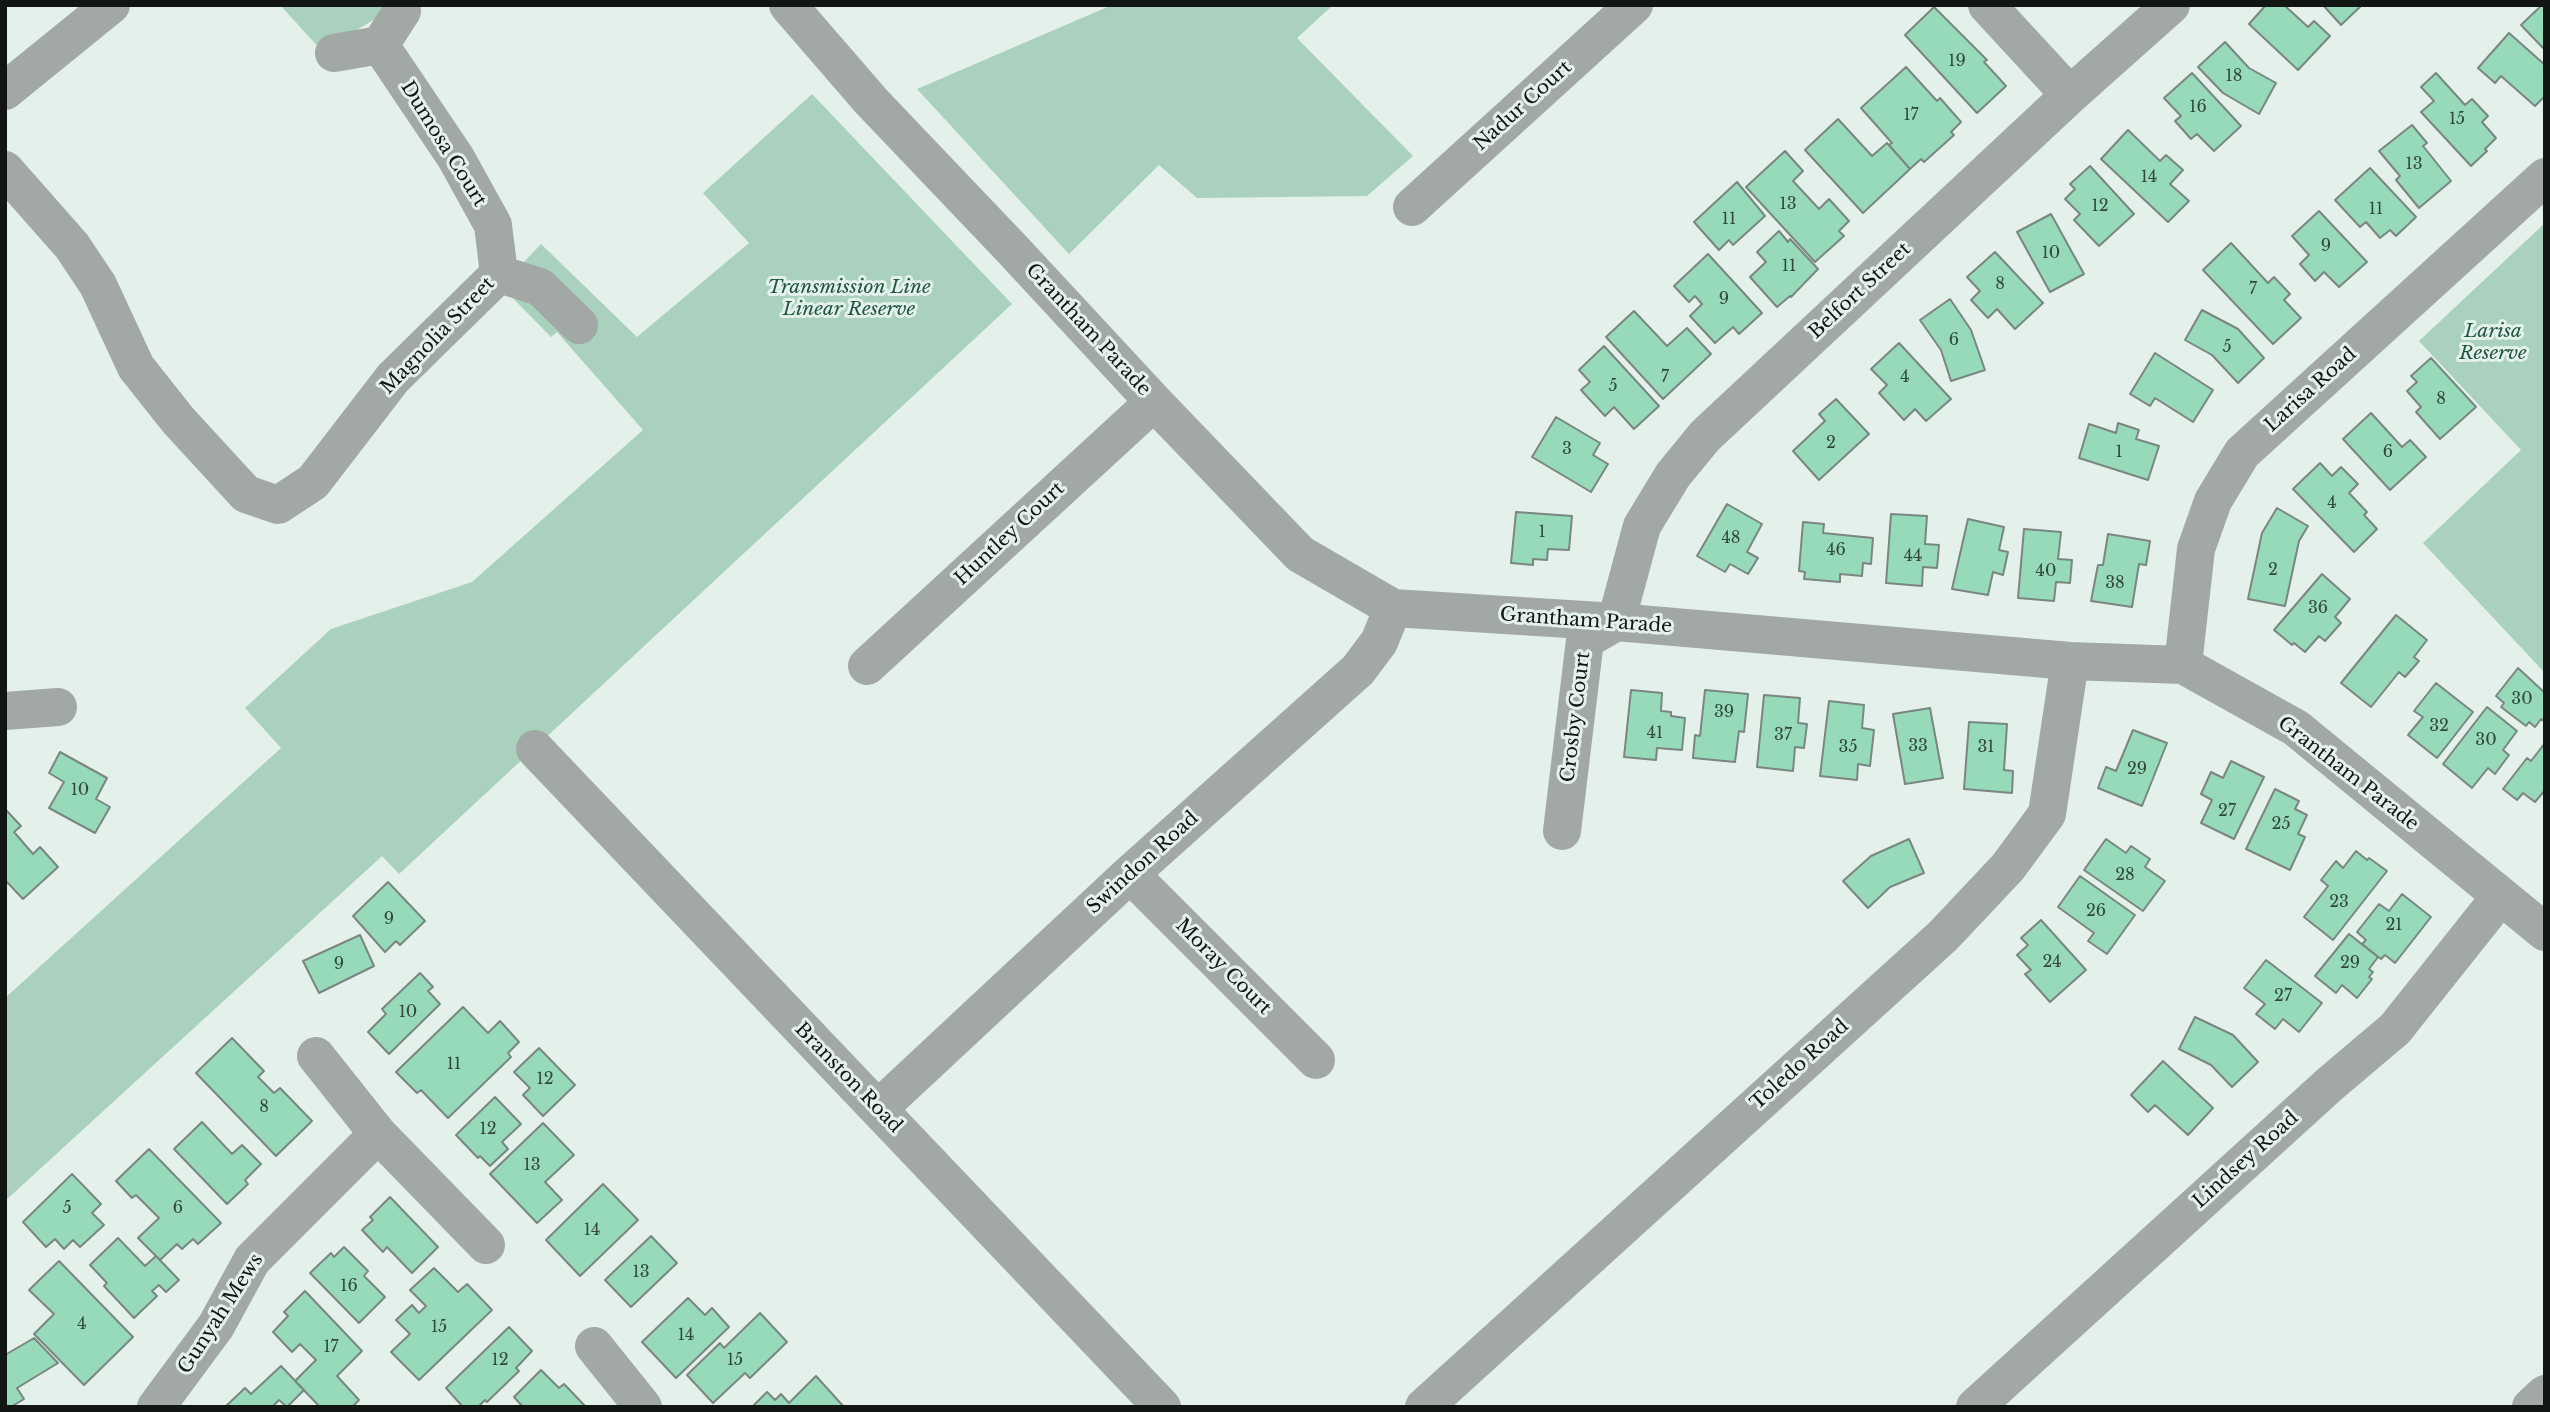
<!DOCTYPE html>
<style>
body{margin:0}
#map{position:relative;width:2550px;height:1412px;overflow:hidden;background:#e3f1ea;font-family:"Libre Baskerville",serif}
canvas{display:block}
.frame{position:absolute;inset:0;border:7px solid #111613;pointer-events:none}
</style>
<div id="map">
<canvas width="2550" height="1412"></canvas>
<div class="frame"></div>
</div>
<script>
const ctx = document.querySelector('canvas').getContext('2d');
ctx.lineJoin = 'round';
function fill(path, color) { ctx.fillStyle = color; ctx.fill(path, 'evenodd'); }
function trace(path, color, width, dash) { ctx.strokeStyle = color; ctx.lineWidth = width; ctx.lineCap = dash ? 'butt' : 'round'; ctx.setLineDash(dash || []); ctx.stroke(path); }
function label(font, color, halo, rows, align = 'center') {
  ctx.font = font + ' "Libre Baskerville",serif'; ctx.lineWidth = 6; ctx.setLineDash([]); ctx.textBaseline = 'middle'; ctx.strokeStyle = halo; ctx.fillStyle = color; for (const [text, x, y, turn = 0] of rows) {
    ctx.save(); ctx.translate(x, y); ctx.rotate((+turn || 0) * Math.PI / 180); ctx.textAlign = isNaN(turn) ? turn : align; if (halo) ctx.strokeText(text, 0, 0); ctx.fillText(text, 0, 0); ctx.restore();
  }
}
fill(new Path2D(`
 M280,5H398L322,51Z
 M1112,5H1333L1297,38L1413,156L1367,196L1197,198L1159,165L1069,254L917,89Z
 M812,94L1012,304L399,874L382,856L5,1201V998L281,748L245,708L331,629L472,582L643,430L557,332L551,337L501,286L541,244L637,337L749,243L703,193Z
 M2545,223V673L2423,543L2521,450L2419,341Z`), '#a9d1be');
const building = new Path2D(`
 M2266,5H2284L2308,27L2314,21L2330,36L2298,70L2249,24Z
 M2323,5H2362L2341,25Z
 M2542,5H2545V50L2521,25Z
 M1934,7L1987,60L1984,62L2006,86L1977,113L1905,35Z
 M2509,33L2545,65V96L2535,106L2501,76L2495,83L2478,68Z
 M2225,42L2249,68L2276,83L2259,114L2223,93L2198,67Z
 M1906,67L1937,101L1940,98L1961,122L1951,132L1954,135L1924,162L1921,159L1910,169L1889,145L1892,143L1861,108Z
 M2192,73L2241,126L2214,151L2197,134L2191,139L2175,121L2181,116L2164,98Z
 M2436,73L2465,105L2472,99L2488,116L2482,122L2496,138L2485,149L2487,151L2471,166L2421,112L2434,101L2421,87Z
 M1838,119L1872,156L1887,143L1910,169L1863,213L1805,150Z
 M2412,125L2427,143L2423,146L2451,181L2419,208L2396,180L2400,176L2379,151Z
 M2128,130L2160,161L2166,155L2183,170L2170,184L2189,201L2168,222L2101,159Z
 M1785,151L1803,171L1793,181L1819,209L1829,199L1849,221L1839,231L1844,236L1815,262L1746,187Z
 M2090,166L2134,214L2099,246L2074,220L2080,214L2065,199L2075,189L2070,184Z
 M2370,168L2416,217L2396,236L2390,230L2380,238L2366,222L2360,227L2335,200Z
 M1737,182L1765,216L1733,245L1729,240L1719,250L1694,222Z
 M2319,211L2367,262L2339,287L2324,272L2315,281L2300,264L2309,255L2292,236Z
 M2051,214L2084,274L2050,292L2017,232Z
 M1779,231L1788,242L1790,239L1818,269L1791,297L1790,296L1777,307L1750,277L1766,262L1757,252Z
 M2231,243L2268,283L2274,277L2290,294L2284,300L2301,318L2273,344L2203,270Z
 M1995,252L2043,303L2015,329L1997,309L1988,318L1971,300L1980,291L1967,277Z
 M1708,254L1762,313L1739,334L1733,327L1715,343L1690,316L1702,304L1695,296L1689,302L1674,286Z
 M1950,299L1971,330L1985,370L1951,381L1941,350L1920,320Z
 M2202,310L2238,329L2264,358L2238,383L2212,355L2185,340Z
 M1634,311L1667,346L1687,328L1711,354L1663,399L1606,337Z
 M1899,343L1951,399L1926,421L1915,409L1904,420L1879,393L1887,385L1871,369Z
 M1604,346L1659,406L1634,429L1614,407L1605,416L1581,390L1590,382L1579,370Z
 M2155,353L2213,390L2193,422L2155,398L2150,406L2130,394Z
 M2431,358L2476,407L2440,439L2416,412L2421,407L2407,391L2417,382L2411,376Z
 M1836,399L1869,434L1819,480L1793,451L1825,421L1819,414Z
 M2371,413L2402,447L2410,440L2426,457L2390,490L2343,439Z
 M1556,417L1600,443L1593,455L1608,464L1591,492L1532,457Z
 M2118,423L2139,430L2136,439L2159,446L2148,480L2079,458L2089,424L2116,433Z
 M2320,463L2332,476L2341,467L2358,484L2349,493L2367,512L2364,515L2377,529L2354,552L2293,489Z
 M1727,504L1762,524L1747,552L1758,558L1748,574L1730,564L1725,572L1697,556Z
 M2277,508L2308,526L2299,541L2285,606L2248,599L2262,533Z
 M1516,512L1572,516L1569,550L1548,549L1547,560L1533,559V565L1511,563Z
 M1891,514L1927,516L1925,544L1939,545L1937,568L1923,567L1922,586L1886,583Z
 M1968,519L2004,527L1999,550L2008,552L2003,575L1993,572L1988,595L1952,589Z
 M1803,522L1824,524L1823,533L1873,538L1871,564L1863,563L1862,576L1840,574V582L1804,579L1805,572L1799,571Z
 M2024,529L2061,532L2058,559L2072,560L2070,583L2056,582L2054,601L2018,598Z
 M2108,534L2150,541L2146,565L2139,564L2132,607L2091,601L2098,565H2103Z
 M2322,574L2350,599L2335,617L2341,623L2325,641L2319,636L2305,652L2294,643L2292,645L2274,630Z
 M2396,615L2427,640L2414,657L2419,661L2405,677L2399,672L2371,707L2341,683Z
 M2518,668L2545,693V722L2541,719L2535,727L2529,722L2526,726L2501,707L2504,703L2496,696Z
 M2436,683L2473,712L2437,758L2408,735L2423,717L2414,711Z
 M1631,690L1662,693L1661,711L1671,712V716L1685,718L1682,750L1657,748L1656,760L1624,757Z
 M1705,690L1748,694L1744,732L1739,731L1735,762L1693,758L1695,735L1700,736Z
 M1764,695L1800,698L1798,723L1807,724L1804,748L1795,747L1793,771L1757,767Z
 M1829,701L1864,705L1862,728L1874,730L1870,766L1858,764L1857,780L1820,776Z
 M2487,707L2517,731L2503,750L2509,755L2495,774L2488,768L2472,788L2443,764Z
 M1930,708L1943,778L1905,784L1893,714Z
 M1969,722L2007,724L2004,770L2013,771L2012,793L1964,789Z
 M2133,730L2167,743L2142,806L2098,788L2106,767L2116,771Z
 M2545,743V790L2535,802L2523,793L2517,800L2503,789L2527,758L2531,761Z
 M60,752L107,778L96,799L110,807L95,833L49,808L64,782L49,773Z
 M2231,761L2264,777L2234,839L2201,823L2212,800L2201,794L2211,772L2223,778Z
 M2275,789L2299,801L2295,809L2307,815L2298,834L2305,837L2290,870L2246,849Z
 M5,809L21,826L14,832L33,854L40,847L58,867L23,899L5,880Z
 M1909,839L1924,873L1890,887L1868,908L1843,881L1871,856Z
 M2106,839L2126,853L2131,846L2150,859L2145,867L2165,881L2143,911L2084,870Z
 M2356,851L2367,860L2369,858L2387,871L2333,940L2304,917L2328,886L2321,880L2336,861L2343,868Z
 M2080,876L2135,915L2107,954L2088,941L2094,933L2058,907Z
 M388,882L425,921L400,945L396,941L385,952L353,916Z
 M2402,894L2431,917L2395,963L2385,955L2381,959L2362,944L2366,940L2357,932L2379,904L2389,911Z
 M2041,920L2086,970L2050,1002L2025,974L2031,970L2017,955L2028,945L2021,938Z
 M2349,934L2378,957L2369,969L2373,972L2369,977L2372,979L2357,998L2342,985L2336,993L2315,976Z
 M360,935L374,966L319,993L303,961Z
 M2266,960L2322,1003L2299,1032L2283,1019L2275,1029L2256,1014L2265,1004L2244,988Z
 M420,973L433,987L428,991L440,1004L389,1054L368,1032L386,1014L382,1009Z
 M463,1007L488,1033L500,1021L519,1042L508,1053L511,1057L448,1118L421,1090L417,1093L396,1072Z
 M2195,1017L2233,1035L2258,1062L2232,1087L2211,1065L2179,1049Z
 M232,1038L264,1071L258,1077L274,1093L280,1088L312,1121L276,1156L196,1073Z
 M539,1048L575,1085L543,1116L523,1095L530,1088L514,1072Z
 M2163,1061L2213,1108L2188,1135L2155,1105L2148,1112L2131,1095Z
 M495,1097L521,1124L502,1142L508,1149L490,1166L480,1156L478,1158L456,1135Z
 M202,1122L232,1154L242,1145L261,1164L245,1180L248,1184L227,1204L174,1149Z
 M543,1123L574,1155L545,1182L562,1200L537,1223L490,1174Z
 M149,1149L221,1223L198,1244L193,1239L182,1249L177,1244L160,1260L138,1238L159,1218L136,1195L132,1198L116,1181Z
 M72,1174L101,1204L92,1213L104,1225L80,1247L73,1240L64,1249L55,1239L46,1247L23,1222Z
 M603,1184L638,1220L580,1276L546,1240Z
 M390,1197L438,1247L412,1273L387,1247L383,1252L362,1230L373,1220L370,1217Z
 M651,1236L677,1263L631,1307L605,1280Z
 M118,1238L145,1266L156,1256L179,1280L166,1292L159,1285L152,1291L157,1296L134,1318L104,1286L107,1283L90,1265Z
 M344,1247L368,1271L364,1276L385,1297L359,1323L310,1273L331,1253L334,1257Z
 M59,1261L133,1337L84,1385L34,1334L54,1314L29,1290Z
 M434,1268L458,1292L467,1284L492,1310L419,1380L391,1352L410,1334L396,1320L412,1305L419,1313L426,1306L410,1290Z
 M305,1291L362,1351L337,1376L359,1400L352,1407H320L295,1381L316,1360L300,1344L292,1352L273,1332L288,1316L284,1312Z
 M688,1298L705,1315L712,1308L729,1327L676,1378L642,1342Z
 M760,1313L787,1342L750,1378L745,1373L713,1403L687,1375L720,1343L724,1348Z
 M509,1327L532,1351L516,1368L519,1371L487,1402L485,1400L478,1407H463L446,1388Z
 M34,1338L58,1363L17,1388L24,1399L11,1407H5V1355Z
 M281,1366L304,1390L287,1407L279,1400L272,1407H225L245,1388L251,1394Z
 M541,1370L559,1388L564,1384L586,1407H523L514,1397Z
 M816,1376L844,1407H752L767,1392L775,1400L781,1394L789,1403Z`);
fill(building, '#96daba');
trace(building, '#7a8680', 2);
trace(new Path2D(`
 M788,5L871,101L1013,250L1154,402L1300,554L1393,608L1616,622L2070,661L2183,665L2296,728L2545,932
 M1987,5L2070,95
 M380,45L456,158L493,225L499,274
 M334,53L380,45L402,11
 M5,91L111,5
 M5,170L72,246L98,285L136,367L178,420L246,494L278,505L313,482L393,378L499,274
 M1412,207L1634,5
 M499,274L540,287L579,325
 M2183,665L2196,549L2213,501L2242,453L2545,177
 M867,666L1154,402
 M5,711L58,707
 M535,749L1162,1407
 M1562,831L1585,640L1616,622L1642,526L1673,475L1705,436L2070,95L2171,5
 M1130,874L1316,1060
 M316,1056L378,1134L486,1245
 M878,1109L1130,874L1358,670L1379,642L1393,608
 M594,1346L643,1407
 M156,1407L216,1326L252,1260L378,1134
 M1424,1407L1943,936L2008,867L2047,814L2070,661
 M1975,1407L2330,1084L2395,1029L2500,897
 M2531,1407L2545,1394`), '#a2a8a5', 38);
label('16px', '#32473d', null, [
 ["19",1957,61],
 ["18",2234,76],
 ["16",2198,107],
 ["17",1911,115],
 ["15",2457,119],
 ["13",2414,164],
 ["14",2149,177],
 ["13",1788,204],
 ["12",2100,206],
 ["11",2376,209],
 ["11",1729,219],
 ["9",2326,246],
 ["10",2051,253],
 ["11",1789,266],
 ["8",2000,284],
 ["7",2253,289],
 ["9",1724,299],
 ["6",1954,340],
 ["5",2227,347],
 ["7",1665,377],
 ["4",1905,377],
 ["5",1613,386],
 ["8",2441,399],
 ["2",1831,443],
 ["3",1567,449],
 ["1",2119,452],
 ["6",2388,452],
 ["4",2332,503],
 ["1",1542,532],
 ["48",1731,538],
 ["46",1836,550],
 ["44",1913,556],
 ["2",2273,570],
 ["40",2046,571],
 ["38",2115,583],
 ["36",2318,608],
 ["30",2522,699],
 ["39",1724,712],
 ["32",2439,726],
 ["41",1655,733],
 ["37",1783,735],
 ["30",2486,740],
 ["33",1918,746],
 ["35",1848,747],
 ["31",1986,747],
 ["29",2137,769],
 ["10",80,790],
 ["27",2227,811],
 ["25",2281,824],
 ["28",2125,875],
 ["23",2339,902],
 ["26",2096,911],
 ["9",389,919],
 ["21",2394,925],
 ["24",2052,962],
 ["29",2350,963],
 ["9",339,964],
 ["27",2283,996],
 ["10",408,1012],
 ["11",454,1064],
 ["12",545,1079],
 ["8",264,1107],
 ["12",488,1129],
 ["13",532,1165],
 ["5",67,1208],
 ["6",178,1208],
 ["14",592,1230],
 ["13",641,1272],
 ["16",349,1286],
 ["4",82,1324],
 ["15",439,1327],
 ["14",686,1335],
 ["17",331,1347],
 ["12",500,1360],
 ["15",735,1360]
]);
label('19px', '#111613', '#e3f1ea', [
 ["Nadur Court",1523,106,-42],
 ["Dumosa Court",443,144,58],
 ["Belfort Street",1860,291,-43],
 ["Grantham Parade",1088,330,47],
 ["Magnolia Street",438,336,-46],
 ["Larisa Road",2311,390,-42],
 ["Huntley Court",1010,534,-43],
 ["Grantham Parade",1586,621,4],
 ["Crosby Court",1576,717,-83],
 ["Grantham Parade",2348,774,38],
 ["Swindon Road",1143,863,-42],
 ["Moray Court",1223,967,45],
 ["Toledo Road",1800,1065,-42],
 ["Branston Road",848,1078,46],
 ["Lindsey Road",2246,1160,-42],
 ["Gunyah Mews",221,1314,-57]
]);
label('italic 19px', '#20553f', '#e3f1ea', [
 ["Transmission Line",849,288],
 ["Linear Reserve",849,310],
 ["Larisa",2493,332],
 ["Reserve",2493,354]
]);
</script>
